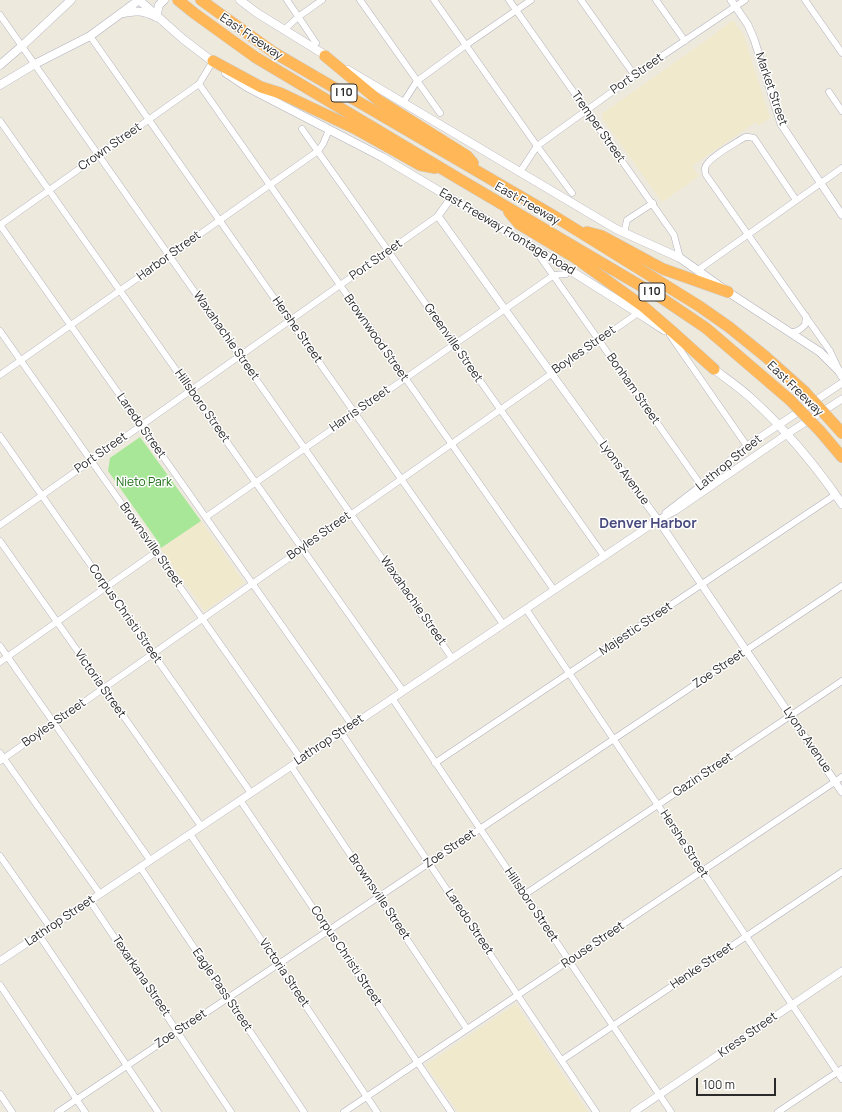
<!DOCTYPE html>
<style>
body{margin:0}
#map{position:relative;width:842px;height:1112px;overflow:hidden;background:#eee9dd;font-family:Manrope,sans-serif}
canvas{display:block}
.scale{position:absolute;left:696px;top:1078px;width:80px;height:18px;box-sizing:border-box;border:2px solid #2b2b2b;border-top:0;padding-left:5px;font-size:12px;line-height:14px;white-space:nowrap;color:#2b2b2b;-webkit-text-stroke:3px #fff;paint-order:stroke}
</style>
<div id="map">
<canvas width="842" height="1112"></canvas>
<div class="scale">100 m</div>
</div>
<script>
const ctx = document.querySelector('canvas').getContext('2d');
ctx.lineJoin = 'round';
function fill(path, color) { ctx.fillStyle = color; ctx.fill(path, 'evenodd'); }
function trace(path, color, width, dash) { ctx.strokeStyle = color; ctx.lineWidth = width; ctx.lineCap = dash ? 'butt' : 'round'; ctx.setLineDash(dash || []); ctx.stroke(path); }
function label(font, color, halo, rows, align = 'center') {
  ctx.font = font + ' Manrope,sans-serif'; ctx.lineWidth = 3; ctx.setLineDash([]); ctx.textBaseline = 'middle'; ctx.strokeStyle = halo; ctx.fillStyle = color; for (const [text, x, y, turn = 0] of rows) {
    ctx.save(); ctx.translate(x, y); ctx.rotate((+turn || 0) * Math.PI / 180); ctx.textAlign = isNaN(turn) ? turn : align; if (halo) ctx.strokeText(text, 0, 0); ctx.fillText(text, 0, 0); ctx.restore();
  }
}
fill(new Path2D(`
 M731,21H734L744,36L770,118L759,126L756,122L692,166L699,176L662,202L602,118L603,113L708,39Z
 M201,521L244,583L205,611L161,549Z
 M516,1004L588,1112H458L426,1065Z`), '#f0e9cc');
fill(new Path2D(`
 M140,437L201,521L161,548L159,543L108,471L110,458Z`), '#a7e797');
const minor = new Path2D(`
 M287,0L316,43
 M360,0L440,113
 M434,0L537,146L572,193
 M509,0L674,235L680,258
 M581,0L635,76
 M656,0L685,41
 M805,0L842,53
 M0,15L452,658
 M284,30L298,17L322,0
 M90,36L503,624
 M199,84L554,590
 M829,92L842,111
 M403,103L417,81L466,45L531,0
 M0,121L403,691
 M302,129L604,556
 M520,172L537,146L659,58L745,0
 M796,200L754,138L749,137H745C736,143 707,158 705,168C705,169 705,174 706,175L830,351L838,368
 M0,225L352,725
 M0,225L199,84L213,61
 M624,233L627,220L653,203
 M536,251L703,488
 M698,270L842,168
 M0,331L301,759
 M789,332C796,333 800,330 805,325L806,316
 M670,335L747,446
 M0,375L318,151L323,144L329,130
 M0,436L251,793
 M206,517L554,275L566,274
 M0,525L438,216
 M0,541L201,826
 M526,609L842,1079
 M0,646L150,860
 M0,662L156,552
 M392,698L671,1112
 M341,732L596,1112
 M0,753L100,894
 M0,761L638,313
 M435,763L835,495
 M291,766L467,1029
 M240,800L451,1112
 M190,834L377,1112
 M0,856L50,927
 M140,867L304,1112
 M524,895L842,681
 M90,901L231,1112
 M39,935L158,1112
 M0,985L85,1112
 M562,1060L842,872
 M0,1094L12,1112
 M58,1112L842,586
 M344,1112L842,777
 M778,1112L842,1069`);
const tertiary = new Path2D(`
 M731,0L748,25L754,39L781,124L842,215
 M451,198L438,216L504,308L658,520L842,792
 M666,513L701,486L747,446L842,383
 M0,961L526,609L658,520L675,511L787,434L842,399
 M634,1112L842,971`);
const secondary = new Path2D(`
 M139,0L183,39L217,65
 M240,0L257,13L330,58
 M123,13C136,10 144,11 156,17L159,5L164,0
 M0,65L22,46L71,0
 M348,70L616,229L680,258L728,292L820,352L839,371L842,376
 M226,73L247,87L382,157L533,247L638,313L664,330
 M0,85L35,64L90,36L139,0
 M711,367C724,377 739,387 752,399C786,430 816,466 842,504`);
const motorway = new Path2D(`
 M178,0L194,13L255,57L461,180L663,299L706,328L790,400
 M201,0L273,52L554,216L699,306L729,327L766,357L804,391
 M325,56L378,100L467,156L473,163
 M213,61L261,87L280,93L354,128L420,165L435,168
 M509,212L519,224L574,257L644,307L674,333L714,369
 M587,232L602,236L663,269L728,292
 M833,423L842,433
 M820,431L842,457`);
trace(minor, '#b1b1c0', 7);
trace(tertiary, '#b1b1c0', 8);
trace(secondary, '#b1b1c0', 9);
trace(motorway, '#ccc', 12);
trace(minor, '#fff', 6);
trace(tertiary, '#fff', 7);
trace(secondary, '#fff', 8);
trace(motorway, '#ffb757', 11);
const motorwayBridge = new Path2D(`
 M804,391L833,423
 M790,400L820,431`);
trace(motorwayBridge, '#ccc', 12, []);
trace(motorwayBridge, '#ffb757', 11);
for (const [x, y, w] of [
 [344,93,26],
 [652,292,26]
]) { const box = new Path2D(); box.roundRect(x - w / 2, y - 9, w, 18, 3); ctx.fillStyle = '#fff'; ctx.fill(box); trace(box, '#2b2b2b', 1); }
label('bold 11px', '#2b2b2b', null, [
 ["I 10",344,93],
 ["I 10",652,292]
]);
label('12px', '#2b2b2b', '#fff', [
 ["East Freeway",251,37,34],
 ["Port Street",637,74,-35],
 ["Market Street",771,89,71],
 ["Tremper Street",598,127,55],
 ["Crown Street",110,147,-35],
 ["East Freeway",527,204,30],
 ["East Freeway Frontage Road",507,232,31],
 ["Harbor Street",169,256,-36],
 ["Port Street",376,260,-35],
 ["Hershe Street",297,330,55],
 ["Waxahachie Street",226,336,55],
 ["Brownwood Street",376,338,55],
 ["Greenville Street",453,343,55],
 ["Boyles Street",584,350,-35],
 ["Bonham Street",633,389,55],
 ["East Freeway",795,389,44],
 ["Hillsboro Street",202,406,55],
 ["Harris Street",360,409,-35],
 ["Laredo Street",141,426,55],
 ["Port Street",101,453,-35],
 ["Lathrop Street",729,463,-39],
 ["Lyons Avenue",624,473,54],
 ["Boyles Street",319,536,-35],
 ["Brownsville Street",151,545,55],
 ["Waxahachie Street",413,601,55],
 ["Corpus Christi Street",125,614,55],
 ["Majestic Street",636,629,-34],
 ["Zoe Street",719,669,-34],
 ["Victoria Street",100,684,55],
 ["Boyles Street",54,723,-35],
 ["Lathrop Street",329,740,-34],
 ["Lyons Avenue",807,740,56],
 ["Gazin Street",703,775,-34],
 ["Hershe Street",684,844,57],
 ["Zoe Street",450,849,-34],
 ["Brownsville Street",379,897,56],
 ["Hillsboro Street",531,905,56],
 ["Lathrop Street",60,921,-34],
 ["Laredo Street",469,922,56],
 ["Rouse Street",593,945,-34],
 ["Corpus Christi Street",346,956,56],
 ["Henke Street",702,966,-34],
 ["Victoria Street",284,973,56],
 ["Texarkana Street",141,976,56],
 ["Eagle Pass Street",222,990,56],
 ["Zoe Street",181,1029,-34],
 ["Kress Street",748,1035,-35]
]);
label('12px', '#1d6d17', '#fff', [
 ["Nieto Park",144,483]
]);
label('bold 14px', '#494b7f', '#fff', [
 ["Denver Harbor",648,524]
]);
</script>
